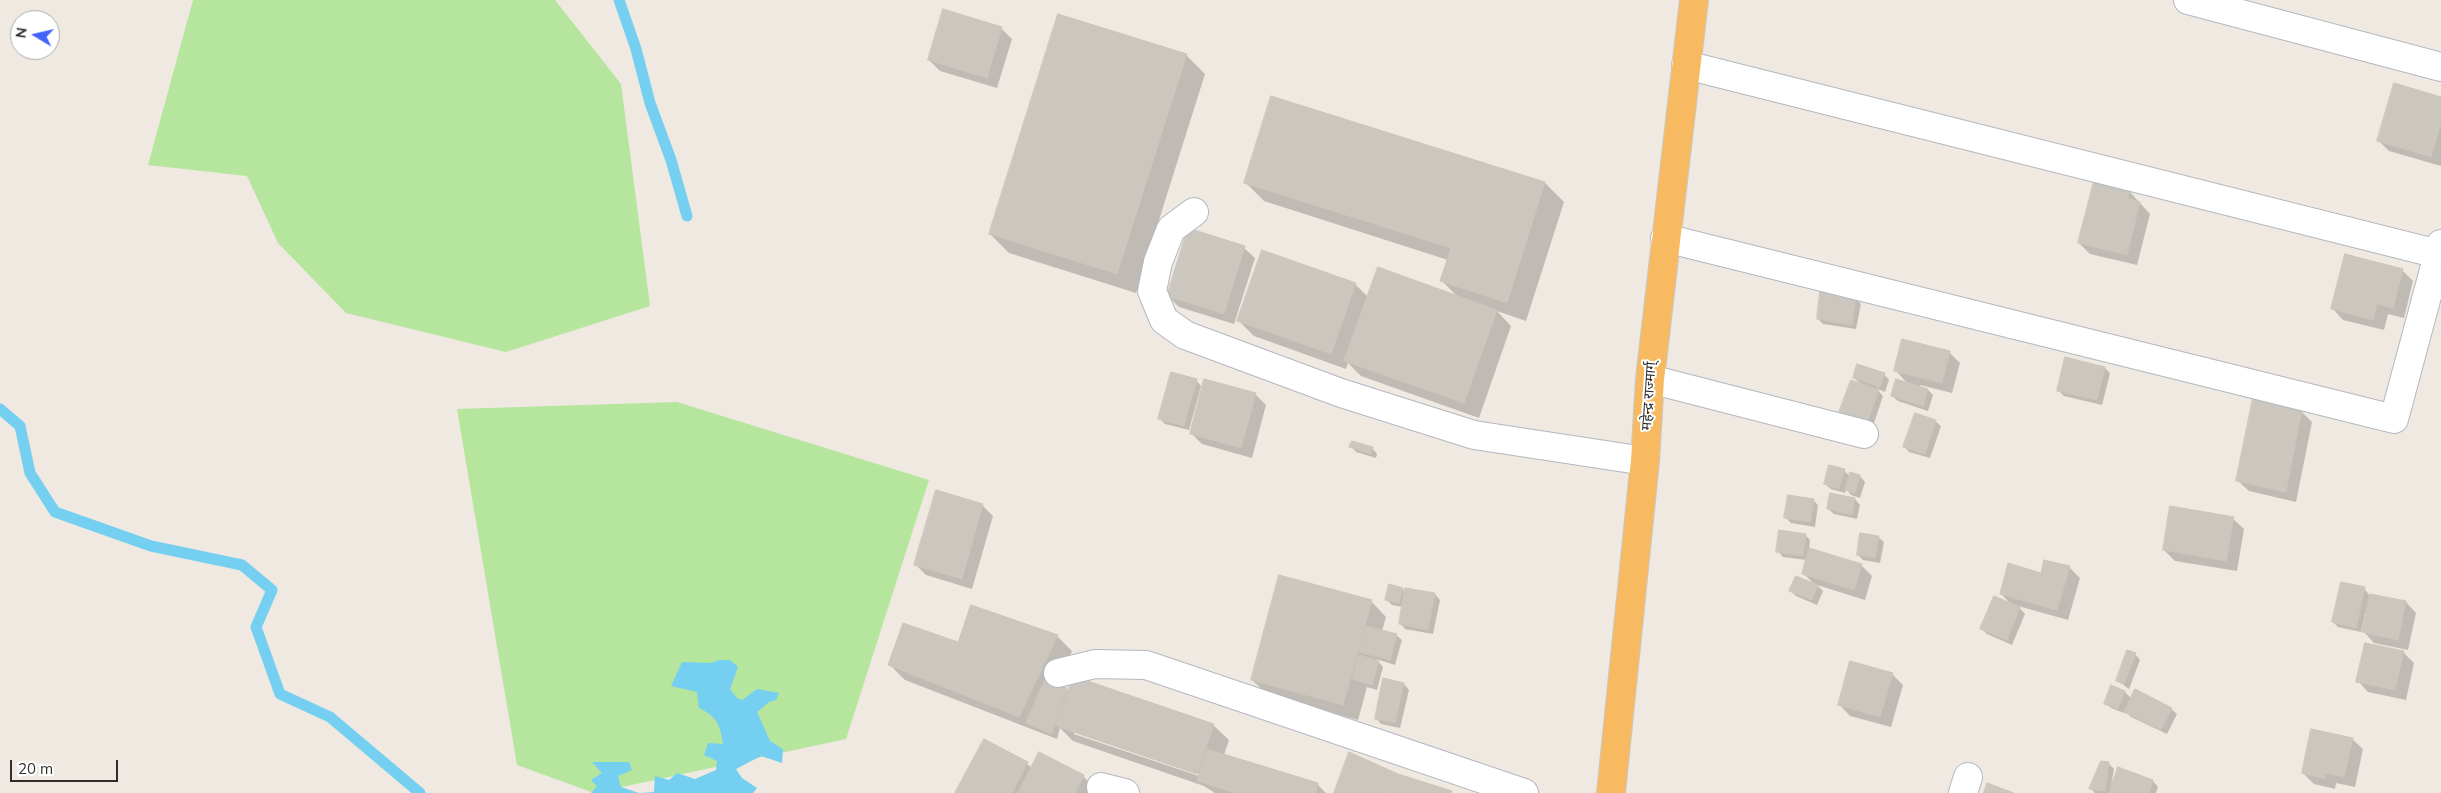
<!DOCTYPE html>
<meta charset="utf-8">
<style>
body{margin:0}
#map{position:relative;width:2441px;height:793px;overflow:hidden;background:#efe9e1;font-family:Mulish,sans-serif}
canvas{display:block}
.north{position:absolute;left:10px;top:10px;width:50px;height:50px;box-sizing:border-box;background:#fff;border:1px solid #ababab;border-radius:50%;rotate:279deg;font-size:14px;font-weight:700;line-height:20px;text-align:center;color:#2e2e2e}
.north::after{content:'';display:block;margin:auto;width:18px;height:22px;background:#4264fb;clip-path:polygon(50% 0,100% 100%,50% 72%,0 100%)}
.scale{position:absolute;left:10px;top:760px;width:108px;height:22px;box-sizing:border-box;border:2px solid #2e2e2e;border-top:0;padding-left:6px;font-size:15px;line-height:18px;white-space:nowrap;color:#2e2e2e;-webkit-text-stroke:4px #fff;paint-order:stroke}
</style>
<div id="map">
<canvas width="2441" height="793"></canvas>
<div class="north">N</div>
<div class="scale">20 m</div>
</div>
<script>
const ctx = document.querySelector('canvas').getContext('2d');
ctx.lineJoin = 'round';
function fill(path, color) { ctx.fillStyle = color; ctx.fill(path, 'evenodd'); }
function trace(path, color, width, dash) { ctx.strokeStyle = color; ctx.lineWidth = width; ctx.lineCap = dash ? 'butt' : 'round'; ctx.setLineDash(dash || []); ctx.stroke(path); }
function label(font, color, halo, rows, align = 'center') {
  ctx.font = font + ' Mulish,"Noto Sans Devanagari",sans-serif'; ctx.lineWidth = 4; ctx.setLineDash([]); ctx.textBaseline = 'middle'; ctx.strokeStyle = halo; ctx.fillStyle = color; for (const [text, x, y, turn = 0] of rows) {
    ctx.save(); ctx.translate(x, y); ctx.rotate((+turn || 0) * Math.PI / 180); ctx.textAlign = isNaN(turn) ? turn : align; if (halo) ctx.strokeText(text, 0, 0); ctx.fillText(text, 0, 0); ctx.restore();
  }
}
fill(new Path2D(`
 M193,0H555L621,84L650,306L506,352L346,313L278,243L247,176L148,165Z
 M677,402L929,480L846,739L594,793L517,765L457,409Z`), '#b6e59e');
fill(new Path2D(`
 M719,660H730L738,667L730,689L737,698L742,700L757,689L779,693L776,700L769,702L757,712L770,741L783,749L782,763L761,756L736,769L742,778L757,788L753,793H641L654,792L655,776L669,780L677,773L695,779L716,770L717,761L704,755L708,743L723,744C720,724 717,717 699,708L697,692L671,686L682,662L711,663Z
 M592,762H629L632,770L618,776L621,787L639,793H591L597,786L591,780L602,773Z`), '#75cff0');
fill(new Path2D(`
 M1001,28L1012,39L997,88L940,71L929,60Z
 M1186,55L1205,74L1136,293L1009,253L990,234Z
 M2441,98V166L2389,151L2379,141Z
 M1245,182L1545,183L1564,202L1526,321L1497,311L1511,326L1479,418L1361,376L1348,363L1346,369L1254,336L1239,321L1355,284L1368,297H1458L1442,281L1448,260L1264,201Z
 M2129,191L2150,214L2137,265L2090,254L2079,243Z
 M1244,248L1255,258L1234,324L1179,307L1168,296Z
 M2402,270L2413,281L2404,318L2388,314L2384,330L2343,320L2333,309Z
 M1855,298L1861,304L1856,329L1823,324L1818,319Z
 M1949,352L1960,363L1952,393L1920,385L1919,387L1928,390L1933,395L1928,411L1898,401L1892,396L1908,384L1896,371Z
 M2066,359L2105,368L2110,373L2102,405L2064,396L2058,390Z
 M1884,374L1889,380L1885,392L1876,388L1883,396L1871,432L1839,418L1862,385L1854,378Z
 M1196,380L1201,386L1189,430L1165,424L1160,419Z
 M1255,394L1266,405L1252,458L1202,444L1192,434Z
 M2301,411L2312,422L2296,502L2249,491L2238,481Z
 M1935,421L1941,426L1930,458L1909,452L1904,446Z
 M1351,446L1372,448L1377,454L1376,458L1356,452Z
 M1844,471L1850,476H1860L1865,482L1860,498L1851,495L1846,489L1845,493L1831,489L1825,484Z
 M1831,494L1855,499L1860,505L1857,519L1834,514L1828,509Z
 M1813,500L1818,505L1815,527L1791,523L1785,517Z
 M982,505L993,516L972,589L926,575L916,565Z
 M2233,519L2244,529L2237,571L2175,561L2164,550Z
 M1805,535L1810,540L1809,550L1861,565L1872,576L1865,600L1817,585L1823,591L1817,605L1796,596L1791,591L1814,584L1803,573L1807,560L1783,557L1778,551Z
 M1878,537L1884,542L1880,563L1863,560L1858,555Z
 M2069,567L2080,578L2068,620L2018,606L2025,614L2012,645L1987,634L1982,629L2012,605L2001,594L2042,574Z
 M2364,588L2369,595L2406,602L2416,613L2408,650L2374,643L2364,632L2367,613H2365L2361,632L2338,627L2333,622Z
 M1402,589L1405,592L1406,589L1435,594L1440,600L1433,634L1405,629L1400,623L1403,607L1392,605L1387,600Z
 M1371,601L1386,617L1382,631L1396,635L1402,640L1395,665L1376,659L1383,667L1377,690L1367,687L1358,720L1268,695L1252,680Z
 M1057,636L1072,651L1056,686L1069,692L1213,725L1229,740L1224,755L1317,784L1326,793H1215L1204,786L1073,741L1060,728L1057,739L905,680L890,665L959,644ZM1074,731L1203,775L1202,777L1074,734Z
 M2403,652L2414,663L2406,700L2368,692L2358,681Z
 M2135,654L2140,660L2129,689L2118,681Z
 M1892,674L1903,685L1891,727L1850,716L1840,705Z
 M1404,684L1409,690L1400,728L1381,724L1376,718Z
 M2112,687L2125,692L2132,699L2171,709L2177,714L2167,734L2131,717L2125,711L2124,713L2111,708L2106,703Z
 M2352,739L2363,749L2355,787L2336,783L2335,789L2314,784L2303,773Z
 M1027,764L1032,768L1083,776L1094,787L1091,793H957Z
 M2109,764L2114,769L2111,786L2119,769L2153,781L2158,787L2156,793H2095L2091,789Z`), '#0003');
trace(new Path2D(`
 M619,0L636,49L650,103L671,160L687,216
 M0,409L20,426L30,473L55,512L151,546L242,565L272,590L256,627L280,694L330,717L420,793`), '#75cff0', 11);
const building = new Path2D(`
 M943,9L1002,27L987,78L928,60Z
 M1058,14L1187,54L1117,274L989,234Z
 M2394,83L2441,97V123L2431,157L2377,141Z
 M1271,96L1545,182L1507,303L1440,281L1451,248L1244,183Z
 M2094,181L2130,190L2128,198L2140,202L2127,255L2078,243Z
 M1188,228L1245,246L1224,314L1167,296Z
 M1262,250L1356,283L1331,354L1237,321Z
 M2345,254L2403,269L2393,308L2377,304L2373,320L2331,309Z
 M1378,267L1497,310L1464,403L1344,361Z
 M1820,292L1856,297L1852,325L1817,319Z
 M1902,339L1950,351L1942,383L1894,371Z
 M2065,357L2105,367L2097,400L2057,391Z
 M1857,364L1885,373L1880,387L1853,378Z
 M1171,372L1197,379L1184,426L1158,419Z
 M1204,379L1256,393L1241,448L1190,434Z
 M1896,379L1928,389L1923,406L1891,396Z
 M1851,380L1879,390L1865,428L1837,418Z
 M2253,398L2302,410L2286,492L2236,481Z
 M1915,413L1936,420L1925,454L1903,447Z
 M1352,441L1373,447L1371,454L1349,447Z
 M1829,465L1845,469L1839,489L1824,484Z
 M1850,472L1860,475L1855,493L1845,490Z
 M936,490L983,504L962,579L914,565Z
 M1830,493L1855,498L1852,515L1827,509Z
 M1788,495L1814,499L1810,522L1784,518Z
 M2170,506L2234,517L2226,561L2163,550Z
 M1779,530L1806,534L1803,556L1776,552Z
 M1860,533L1879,536L1875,558L1857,555Z
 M1809,548L1862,564L1854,590L1802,574Z
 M2044,560L2070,566L2057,610L2000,594L2008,563L2041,573Z
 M1279,575L1372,600L1343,705L1251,680Z
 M1796,576L1818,585L1812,600L1789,591Z
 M2341,582L2365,587L2356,628L2332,622Z
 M1389,584L1403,588L1399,603L1385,600Z
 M1405,588L1435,593L1428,630L1399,624Z
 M2370,594L2406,601L2398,640L2362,632Z
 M1994,596L2020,607L2007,640L1980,629Z
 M971,605L1058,635L1019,717L888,665L903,623L958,642Z
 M1366,626L1397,634L1390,660L1359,652Z
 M2365,643L2404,651L2395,690L2356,682Z
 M2127,650L2136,653L2124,684L2116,681Z
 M1359,655L1379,661L1372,685L1352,679Z
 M1850,661L1893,673L1880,717L1838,705Z
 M1073,676L1214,724L1197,774L1056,726Z
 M1383,678L1404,683L1395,723L1375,719Z
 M1045,680L1067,688L1052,734L1026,723Z
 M2111,685L2125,691L2118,709L2104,704Z
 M2135,689L2172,708L2161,730L2124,712Z
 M2311,729L2353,738L2344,777L2325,773V779L2302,773Z
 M984,739L1028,762L1012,793H955Z
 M1207,749L1318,783L1316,793H1235L1197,781Z
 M1039,752L1084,775L1075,793H1018Z
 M1349,752L1398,774L1390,793H1334Z
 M2101,761L2109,762L2105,791L2089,789Z
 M2118,767L2153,780L2149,793H2109Z
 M1398,774L1452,791L1451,793H1391Z
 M1987,783L2014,793H1984Z`);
fill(building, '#cbc7bf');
trace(building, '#cbc5ba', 1);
const minor = new Path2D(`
 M2188,0L2441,67
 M1686,65L2438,254
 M1194,212L1171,229L1158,262L1152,291L1164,320L1185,335L1341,393L1474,435L1645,461
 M1665,238L2394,419L2441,244
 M1650,379L1864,434
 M1058,673L1095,664L1146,665L1524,793
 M1101,787L1125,793
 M1963,793L1968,777`);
const trunk = new Path2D(`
 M1611,793L1645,461L1650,379L1694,0`);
trace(minor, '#b4b7c1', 30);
trace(trunk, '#c9c9c9', 30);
trace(minor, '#fff', 28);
trace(trunk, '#f8ba60', 28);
label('14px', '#2e2e2e', '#fff', [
 ["महेन्द्र राज्मार्ग्",1649,396,-86]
]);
</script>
